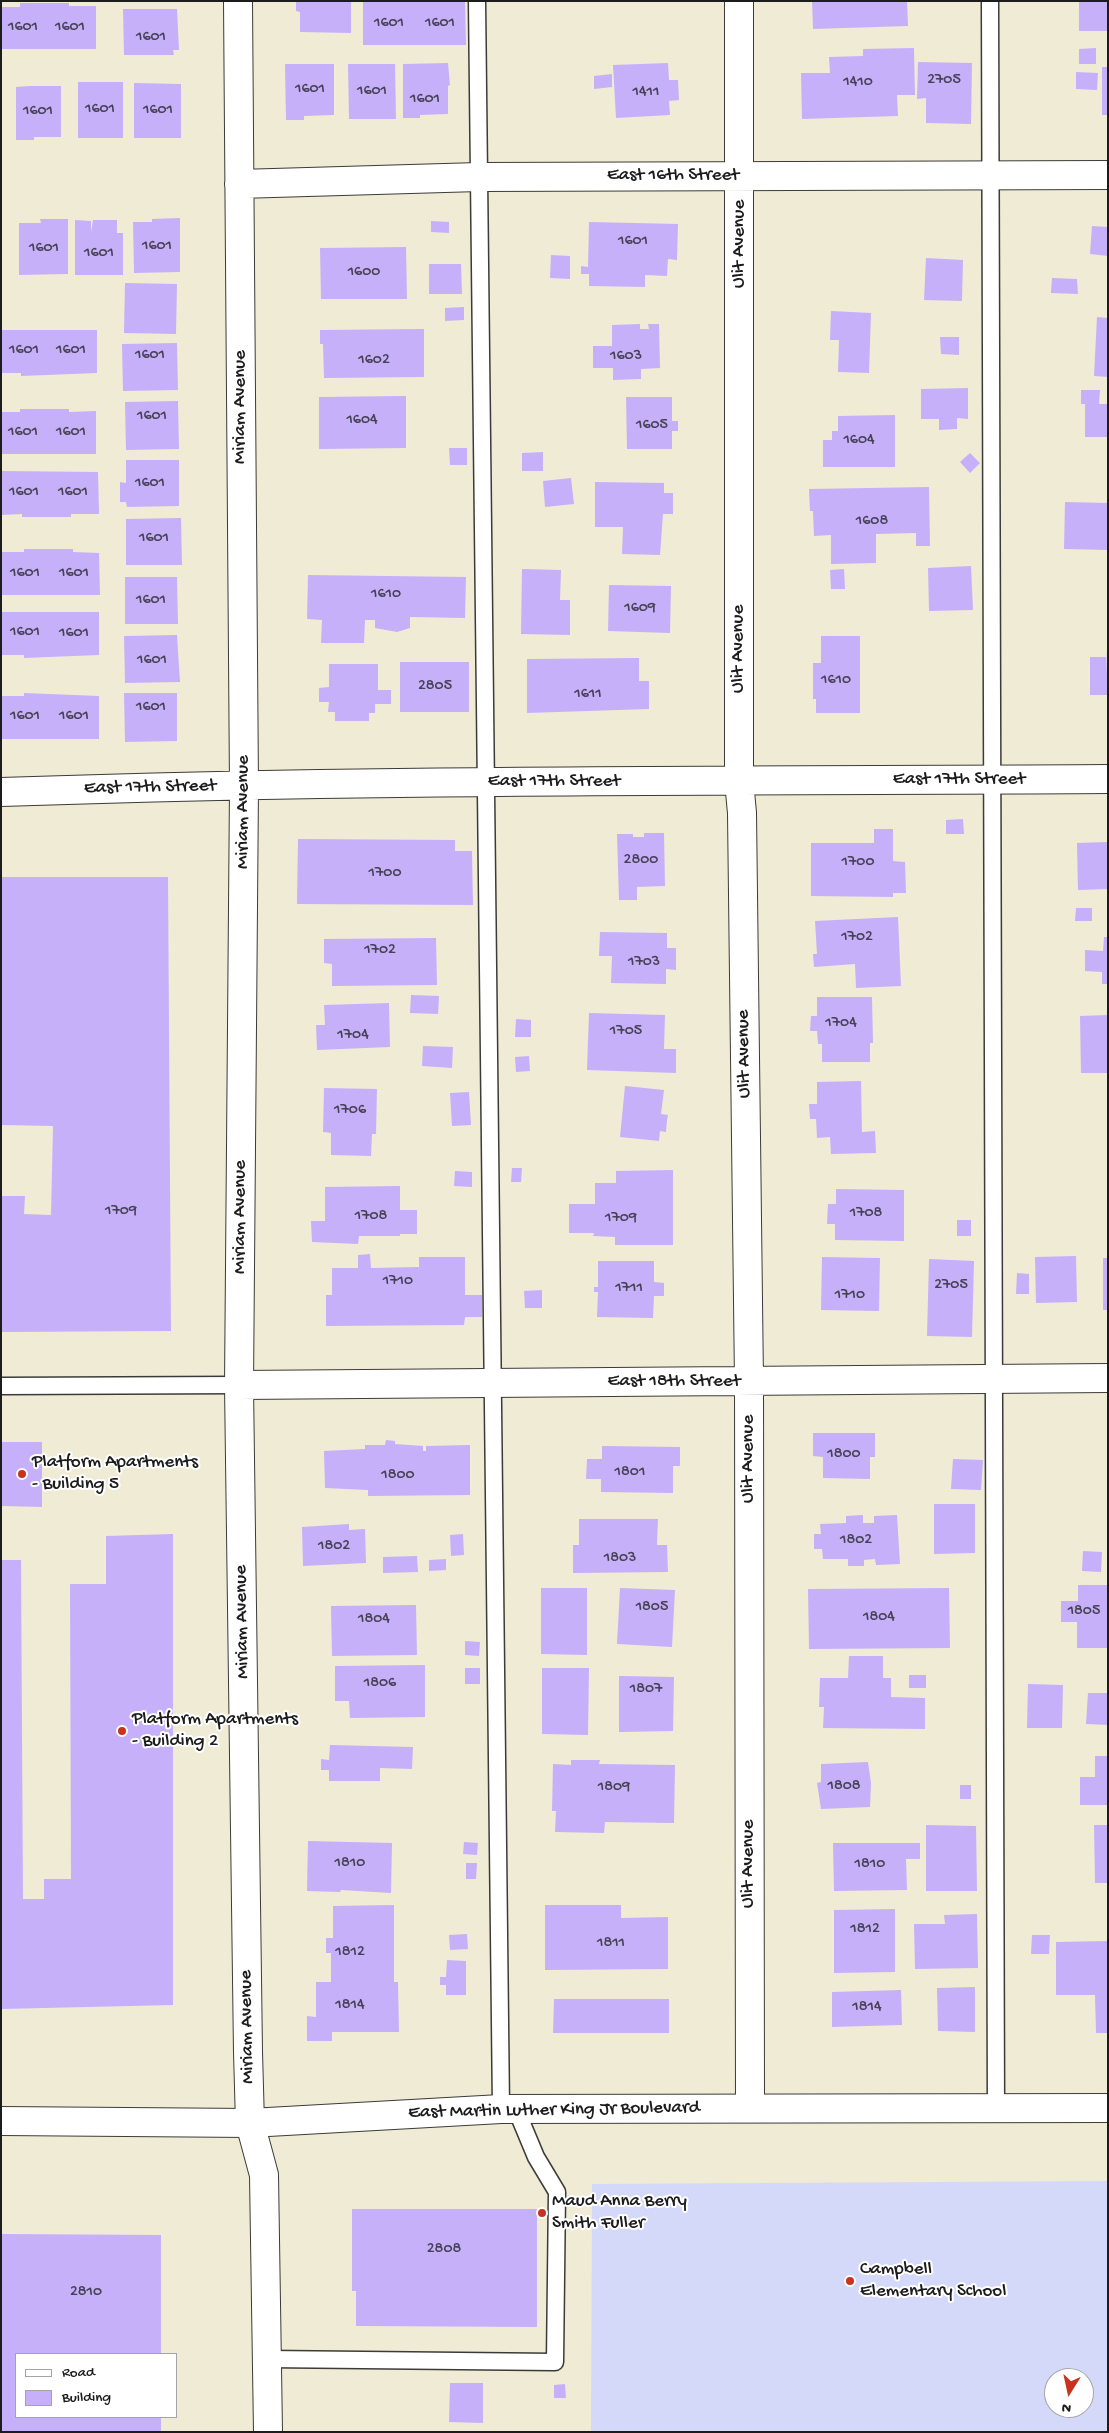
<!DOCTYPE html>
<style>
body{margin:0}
#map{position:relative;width:1109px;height:2433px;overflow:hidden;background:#f0ebd5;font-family:"Gochi Hand",sans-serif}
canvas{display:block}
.frame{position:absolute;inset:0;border:2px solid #1c1c1c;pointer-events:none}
.legend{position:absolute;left:15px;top:2353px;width:162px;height:65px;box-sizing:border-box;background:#fff;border:1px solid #a4a4a4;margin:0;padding:6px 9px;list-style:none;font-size:15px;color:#1c1c1c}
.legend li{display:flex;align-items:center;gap:10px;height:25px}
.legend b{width:25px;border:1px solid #a4a4a4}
.north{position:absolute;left:1044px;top:2368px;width:50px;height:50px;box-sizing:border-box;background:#fff;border:1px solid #a4a4a4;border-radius:50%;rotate:190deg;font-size:14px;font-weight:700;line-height:20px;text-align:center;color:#1c1c1c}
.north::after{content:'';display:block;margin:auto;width:18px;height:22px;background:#c8321e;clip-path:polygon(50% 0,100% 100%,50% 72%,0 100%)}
</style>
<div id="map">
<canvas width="1109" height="2433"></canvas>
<div class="frame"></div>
<ul class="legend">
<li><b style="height:6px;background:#fff"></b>Road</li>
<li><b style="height:14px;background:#c6b0fa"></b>Building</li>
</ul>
<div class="north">N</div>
</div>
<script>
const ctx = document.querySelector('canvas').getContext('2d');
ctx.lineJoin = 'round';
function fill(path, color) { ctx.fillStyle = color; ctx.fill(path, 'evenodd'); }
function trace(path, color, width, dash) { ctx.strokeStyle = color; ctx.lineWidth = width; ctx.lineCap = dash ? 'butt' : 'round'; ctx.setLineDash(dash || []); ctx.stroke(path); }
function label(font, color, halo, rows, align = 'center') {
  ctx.font = font + ' "Gochi Hand",sans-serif'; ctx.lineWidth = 4; ctx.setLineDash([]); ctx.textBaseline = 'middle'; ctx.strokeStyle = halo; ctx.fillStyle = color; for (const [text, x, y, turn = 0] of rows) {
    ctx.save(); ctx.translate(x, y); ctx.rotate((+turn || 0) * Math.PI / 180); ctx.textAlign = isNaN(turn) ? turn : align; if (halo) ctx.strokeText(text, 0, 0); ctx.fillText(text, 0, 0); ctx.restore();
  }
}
fill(new Path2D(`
 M1108,2181V2432H591L592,2184ZM1054,2378H1084V2408H1054Z`), '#d4d8f9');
fill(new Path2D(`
 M296,1H351V33L300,32V12L296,11Z
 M390,1L465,2L466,45H363V2Z
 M812,1H907L908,26L813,29Z
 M1079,1H1108V31H1079Z
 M20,3H69V6H96V49H1V7H20Z
 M123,9H177L179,50H173L174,55H124Z
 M914,48L915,95H897L898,116L802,119L801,73H830L829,57L863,56V49Z
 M1096,48V64H1079V49Z
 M918,62L972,63L971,124L926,123V98L917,99Z
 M448,63L450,85L448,86V114L420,115V118H403V64Z
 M668,63L669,80H678L679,100L669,101L670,115L616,118L613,65Z
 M285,64H334V115L304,116V120H286Z
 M348,64H395L396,119H349Z
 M1102,67H1108V115H1102Z
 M1076,72L1098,73L1097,90L1076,89Z
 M612,74V87L594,89V76Z
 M78,82H123V138H78Z
 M134,83L181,84V138H134Z
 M30,86H61V137H34V140H16V87Z
 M180,218V272L134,273L133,222H152V219Z
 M40,219H68V274L19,275V223H41Z
 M75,220L91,221V233L93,220H117V233H123V275H75Z
 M431,221L449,222V233L431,232Z
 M589,222L678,224L677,260L668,259L667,276L645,275V287L589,286V274H581V266L588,267Z
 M1092,226L1108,227V256L1090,254Z
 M406,247L407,299H321L320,248Z
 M551,255L570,256V279L550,278Z
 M926,258L963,260L962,301L924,300Z
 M429,264H461L462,294H429Z
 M1052,278L1077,279L1078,294L1051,293Z
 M125,283L177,284L176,334L124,333Z
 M464,307V320L445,321V308Z
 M831,311L871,313L869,373L838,372L839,340H830Z
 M1097,317L1108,318V377L1094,376Z
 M640,324V329H649L648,324H659L660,368L641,369V379L613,380V368H593V346H612V325Z
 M424,329V377L324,378L323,344H320V330Z
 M1,330H97V373L21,376V373H1Z
 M940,337H959V355L941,354Z
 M177,343L178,390L123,391L122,344Z
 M968,388V419L957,418V429L939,430V419H921V389Z
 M1081,390H1100L1099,404H1108V437H1085V404H1081Z
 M406,396V448L319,449V397Z
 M626,397H672V421H678V431H672V449H627Z
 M178,401L179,449L126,450L125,402Z
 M20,409H69V412L96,411V454H1V412H20Z
 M895,415V467H823V440H832V431H838V416Z
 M449,448H467V465H450Z
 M543,452V471H522V453Z
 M970,453L980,463L970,473L960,462Z
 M126,460H179V506L127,507L126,502H120V482L126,483Z
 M1,471L98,472L99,514H71V517H22V514L1,515Z
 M571,478L574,504L545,507L543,481Z
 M595,482L664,483V493H673V514H663L660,555L622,554L623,527H595Z
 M929,487L930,546H916V533L876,534V563L831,564V535L814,536L813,511H810L809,489Z
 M1065,502L1108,503V550L1064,549Z
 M181,518L182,565H126V519Z
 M24,549H73V552L99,553L100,595H1V552H24Z
 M971,566L973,610L929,611L928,568Z
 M522,569L561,570L560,600H570V635L521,634Z
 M844,569L845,589H831L830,570Z
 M308,575L466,577L465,618L410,617V628L397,632L375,628V620H365L364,643H321L322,620L307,619Z
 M125,577H177L178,624H125Z
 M609,585L671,586L670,633L608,631Z
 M1,612H99V655L24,658V655H1Z
 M177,635L180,682L125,683L124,636Z
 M821,636H860V713H816V699H813V663H821Z
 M1106,651L1108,695H1090V657H1106Z
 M639,658V681H649V709L527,713V659Z
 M400,662H469V712H400Z
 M329,664H378V690H391V704H375V713H369V721H335V712H328L329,702H319V688L329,687Z
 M24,693L99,696V739H1V696H24Z
 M124,693H177V741L125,742Z
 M963,819L964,834H946V820Z
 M874,829H893V861L905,862L906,893H893V897L811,896V843H874Z
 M644,833H664L665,886L637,887V900H619L617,834H633V837H644Z
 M298,839L455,840V851H472L473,905L297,904Z
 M1108,842V889L1078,890L1077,843Z
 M1,877H168L171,1331L1,1332V1196H25L24,1214L51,1215L53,1126L1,1125Z
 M1076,908H1092V921H1075Z
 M898,917L901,986L856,988L855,964L814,967L813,954H817L815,921Z
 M600,932L667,933V948H676V970L666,969V984L611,983L612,956H599Z
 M1104,937H1108V984H1102V972L1085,971V950L1103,951Z
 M436,938L437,985L332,986V964L324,963V939Z
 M411,995L439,996L438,1014L410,1013Z
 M817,997H872L873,1043H870V1062H822V1044H818L817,1031H810L811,1016H817Z
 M389,1003L390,1047L317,1050L316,1025H325L324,1005Z
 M589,1013L665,1015L664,1049H676V1073L587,1070Z
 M1108,1015V1073H1081L1080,1016Z
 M516,1019L531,1020V1037H515Z
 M423,1046L453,1047L452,1068L422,1066Z
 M529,1056L530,1071L516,1072L515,1057Z
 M861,1081L862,1132L875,1131L876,1153L831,1154L830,1137L817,1138L816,1119H810L809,1104H817V1082Z
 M625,1086L664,1090L661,1114L668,1115L667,1120L666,1132L660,1131L659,1141L620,1137Z
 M324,1088L377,1089L376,1134H372L371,1156L331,1155V1133L323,1132Z
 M469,1092L471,1125L452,1126L450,1093Z
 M512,1168H522L521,1182H511Z
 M673,1170V1245H615V1237L593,1236L594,1233H569V1204H595V1183H616V1171Z
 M455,1171L472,1172V1187L454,1186Z
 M400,1186V1210H417V1234H400V1236H359L358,1244L312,1242L311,1221H325V1187Z
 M836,1189L904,1190V1241L835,1240V1224H827L828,1204H836Z
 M957,1220H971V1236H957Z
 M370,1254L371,1268L419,1267V1257H465V1295H482V1317H465L464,1325L326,1326V1295H332V1268H358V1255Z
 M1076,1256L1077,1302L1036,1303L1035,1257Z
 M822,1257L880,1258L879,1311L821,1310Z
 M1103,1258H1108V1310H1103Z
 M929,1259L974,1261L972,1337L927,1336Z
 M598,1261H654V1282L664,1283V1296H654L653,1318L597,1317L598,1292H594V1287H598Z
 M1017,1273L1029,1274V1294H1016Z
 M542,1290V1308H525L524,1291Z
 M813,1433H875V1457H870V1479L823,1478V1457L813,1456Z
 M386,1440L395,1441V1444L423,1446V1451H426V1446L470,1445V1495L368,1496V1490L325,1488L324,1451L365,1449V1445H385Z
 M1,1442H42V1507L1,1506Z
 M602,1446L680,1447V1466H673V1493L601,1492V1479H586L587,1459H602Z
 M953,1459L983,1460L981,1490L951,1489Z
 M934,1504H975V1553L934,1554Z
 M863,1515V1523H874V1516L897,1515L900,1564L876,1565L875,1559L864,1560V1566H848V1559H823L822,1549H814V1534H821L820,1524L846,1523V1516Z
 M579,1519H658L657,1545H667L668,1572L573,1573V1545H579Z
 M349,1524V1530L365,1529L366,1563L303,1566L302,1527Z
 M173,1534V2005L1,2009V1560H21L23,1899H44V1879H71L70,1584H106V1536Z
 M463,1534L464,1555L451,1556L450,1535Z
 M1083,1551L1102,1552L1101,1572L1082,1571Z
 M417,1556L418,1572L383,1573V1557Z
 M446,1559V1570L429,1571V1560Z
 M1078,1585H1108V1648H1077V1622H1061V1601H1078Z
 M541,1588H587V1655L541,1654Z
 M620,1588L675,1590L672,1647L617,1644Z
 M949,1588L950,1648L809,1649L808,1589Z
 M416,1605L417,1655L332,1656L331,1606Z
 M465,1641L480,1642L479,1656L465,1655Z
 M849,1656H883V1678H891V1697L925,1698V1729L823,1728L824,1707H819L820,1678H848Z
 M425,1665V1717L350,1718L349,1701H335V1666Z
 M465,1668H480V1684H465Z
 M542,1668H589L588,1735L542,1734Z
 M909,1675H926V1688H909Z
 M619,1676L674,1677L673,1731L619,1732Z
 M1028,1684L1063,1685L1062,1728H1027Z
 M1088,1693H1108V1725L1086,1724Z
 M330,1745L413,1747L412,1769L380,1768V1781H329V1770H321V1759L329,1760Z
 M1095,1756H1108V1805H1080V1777H1095Z
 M571,1760H600L599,1764L675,1765L674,1823L605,1822L604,1833L555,1832L556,1811H552L553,1764L571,1765Z
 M868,1762L871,1783L870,1807L821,1809L817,1783L821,1782V1764Z
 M960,1785H971V1799H960Z
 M926,1825L976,1826L977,1891H926Z
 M1094,1825H1108V1883H1095Z
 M308,1841L392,1843L391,1893L341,1890L340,1892L307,1891Z
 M464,1842L478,1843L477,1855L463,1854Z
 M833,1843H920V1859H906L907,1890L834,1891Z
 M466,1863H477L476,1879H466Z
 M394,1905V1982H398L399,2032H332V2041H307V2016L316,2017V1982H331V1953H326V1938H333V1906Z
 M545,1905H621V1918L668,1917V1969L545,1970Z
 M895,1909V1972L834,1973V1910Z
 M977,1914L978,1968L915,1969L914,1924H945L944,1915Z
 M467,1934L468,1949L450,1950L449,1935Z
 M1032,1935H1050L1049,1954H1031Z
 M1108,1941V2033H1096L1095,1995H1056V1942Z
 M447,1960L466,1961V1995H446V1985H440V1977H446Z
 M975,1987V2032L938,2031L937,1988Z
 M901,1990L902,2025L832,2027V1992Z
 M554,1999H669V2033H553Z
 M352,2209H537V2327L356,2326V2291H352Z
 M1,2234L161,2235V2354H16V2417H161V2432H1Z
 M450,2383H483V2423L449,2422Z
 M565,2384L566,2398H554V2385Z`), '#c6b0fa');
const lane = new Path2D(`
 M477,1L501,2109
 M990,1L996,2107
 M1,1386L239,1385
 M267,2359L555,2362L557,2192L536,2157L516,2109`);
const street = new Path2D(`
 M238,1L244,787L239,1385L248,2052L250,2123L264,2175L268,2432
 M739,1V781L742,813L749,1382L750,2108
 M239,184L479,177L1108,175
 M1,792C370,779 739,781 1108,779
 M239,1385L1108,1378`);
const primary = new Path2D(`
 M1,2121L250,2123L501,2109L1108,2108`);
trace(lane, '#3c3b38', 19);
trace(street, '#3c3b38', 30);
trace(primary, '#3c3b38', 30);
trace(lane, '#fff', 16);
trace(street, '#fff', 28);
trace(primary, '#fff', 28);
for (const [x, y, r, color] of [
 [22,1474,5,"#c8321e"],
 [122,1731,5,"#c8321e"],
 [542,2213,5,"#c8321e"],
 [850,2281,5,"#c8321e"]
]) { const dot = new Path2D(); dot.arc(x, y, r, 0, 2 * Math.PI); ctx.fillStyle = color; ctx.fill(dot); trace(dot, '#fff', 2); }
label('16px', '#464154', null, [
 ["1601",389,24],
 ["1601",440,24],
 ["1601",23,28],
 ["1601",70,28],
 ["1601",151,38],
 ["2705",944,81],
 ["1410",858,83],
 ["1601",310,90],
 ["1601",372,92],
 ["1411",646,93],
 ["1601",425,100],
 ["1601",100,110],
 ["1601",158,111],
 ["1601",38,112],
 ["1601",633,242],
 ["1601",157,247],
 ["1601",44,249],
 ["1601",99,254],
 ["1600",364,273],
 ["1601",24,351],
 ["1601",71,351],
 ["1601",150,356],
 ["1603",626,357],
 ["1602",374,361],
 ["1601",152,417],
 ["1604",362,421],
 ["1605",652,426],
 ["1601",23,433],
 ["1601",71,433],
 ["1604",859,441],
 ["1601",150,484],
 ["1601",24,493],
 ["1601",73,493],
 ["1608",872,522],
 ["1601",154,539],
 ["1601",25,574],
 ["1601",74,574],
 ["1610",386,595],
 ["1601",151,601],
 ["1609",640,609],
 ["1601",25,633],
 ["1601",74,634],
 ["1601",152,661],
 ["1610",836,681],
 ["2805",435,687],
 ["1611",588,695],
 ["1601",151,708],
 ["1601",25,717],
 ["1601",74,717],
 ["2800",641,861],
 ["1700",858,863],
 ["1700",385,874],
 ["1702",857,938],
 ["1702",380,951],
 ["1703",644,963],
 ["1704",841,1024],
 ["1705",626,1032],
 ["1704",353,1036],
 ["1706",350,1111],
 ["1709",121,1212],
 ["1708",866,1214],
 ["1708",371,1217],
 ["1709",621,1219],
 ["1710",398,1282],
 ["2705",951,1286],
 ["1711",629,1289],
 ["1710",850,1296],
 ["1800",844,1455],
 ["1801",630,1473],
 ["1800",398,1476],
 ["1802",856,1541],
 ["1802",334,1547],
 ["1803",620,1559],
 ["1805",652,1608],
 ["1805",1084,1612],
 ["1804",879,1618],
 ["1804",374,1620],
 ["1806",380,1684],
 ["1807",646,1690],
 ["1808",844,1787],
 ["1809",614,1788],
 ["1810",350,1864],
 ["1810",870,1865],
 ["1812",865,1930],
 ["1811",611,1944],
 ["1812",350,1953],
 ["1814",350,2006],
 ["1814",867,2008],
 ["2808",444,2250],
 ["2810",86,2293]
]);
label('19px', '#1c1c1c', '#fff', [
 ["East 16th Street",673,176],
 ["Ulit Avenue",740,244,-90],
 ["Miriam Avenue",241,407,-90],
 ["Ulit Avenue",739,649,-90],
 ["East 17th Street",959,780],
 ["East 17th Street",554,782],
 ["East 17th Street",150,788,-1],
 ["Miriam Avenue",244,812,-90],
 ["Ulit Avenue",745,1054,-91],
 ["Miriam Avenue",241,1217,-90],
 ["East 18th Street",674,1382],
 ["Ulit Avenue",749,1459,-90],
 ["Miriam Avenue",243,1622,-91],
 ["Ulit Avenue",749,1864,-90],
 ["Miriam Avenue",248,2027,-91],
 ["East Martin Luther King Jr Boulevard",554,2111,-1]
]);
label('19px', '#1c1c1c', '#fff', [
 ["Platform Apartments",32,1463],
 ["- Building 5",32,1485],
 ["Platform Apartments",132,1720],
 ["- Building 2",132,1742],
 ["Maud Anna Berry",552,2202],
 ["Smith Fuller",552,2224],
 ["Campbell",860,2270],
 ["Elementary School",860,2292]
], 'left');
</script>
